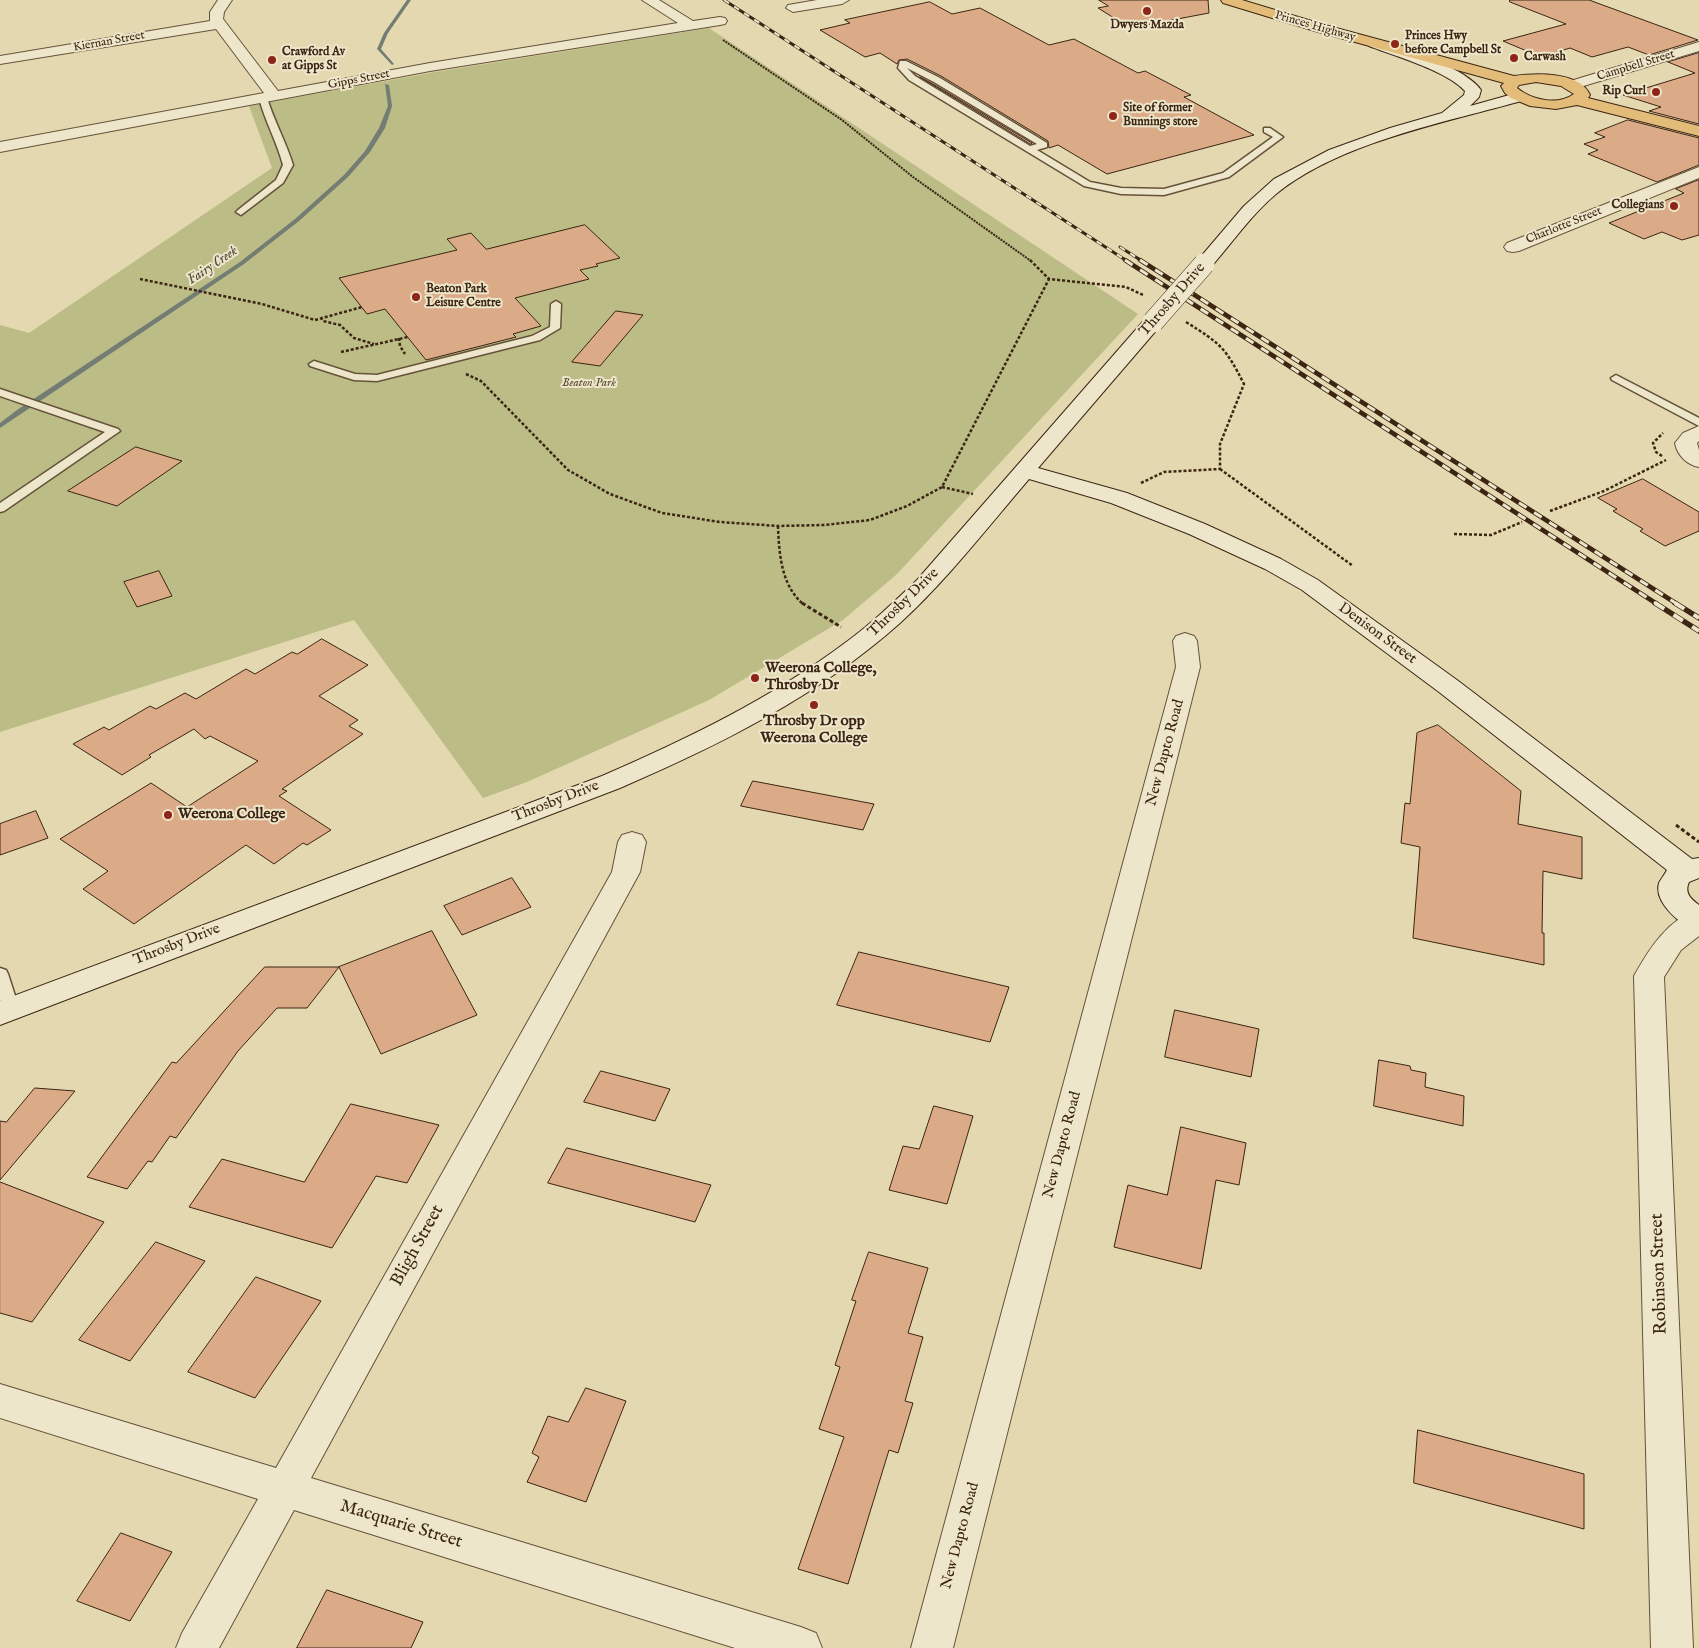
<!DOCTYPE html>
<style>
body{margin:0}
canvas{display:block;background:#e3d8af}
</style>
<canvas width="1699" height="1648"></canvas>
<script>
const ctx = document.querySelector('canvas').getContext('2d');
ctx.lineJoin = 'round';
function fill(path, color) { ctx.fillStyle = color; ctx.fill(path, 'evenodd'); }
function trace(path, color, width, dash) { ctx.strokeStyle = color; ctx.lineWidth = width; ctx.lineCap = dash ? 'butt' : 'round'; ctx.setLineDash(dash || []); ctx.stroke(path); }
function label(font, color, halo, rows, align = 'center') {
  ctx.font = font + ' "IM FELL English",serif'; ctx.lineWidth = 4; ctx.setLineDash([]); ctx.textBaseline = 'middle'; ctx.strokeStyle = halo; ctx.fillStyle = color; for (const [text, x, y, turn = 0] of rows) {
    ctx.save(); ctx.translate(x, y); ctx.rotate((+turn || 0) * Math.PI / 180); ctx.textAlign = isNaN(turn) ? turn : align; if (halo) ctx.strokeText(text, 0, 0); ctx.fillText(text, 0, 0); ctx.restore();
  }
}
fill(new Path2D(`
 M709,28L1138,314L897,574L843,620L709,700L527,782L483,798L354,620L0,732V325L29,333L272,168L249,106L435,72Z`), '#bbbc86');
fill(new Path2D(`
 M407,0H411L388,33L381,49L394,64L392,65L377,49L384,33Z
 M385,84L389,85L392,106L385,128L370,152L348,177L299,221L244,264L0,428V423L17,410L240,262L295,219L344,175L365,151L379,128L388,106Z`), '#737d74');
const building = new Path2D(`
 M1099,0H1208L1209,13L1130,28L1098,8L1108,6Z
 M1510,0H1589L1698,40L1649,55L1628,47L1592,57L1570,48L1541,57L1503,41L1566,24L1510,2Z
 M930,2L952,14L980,8L1049,45L1074,39L1138,73L1145,71L1191,95L1184,97L1254,135L1107,174L1058,145L1049,148L1048,141L941,76L907,59L899,60L897,64L880,53L865,57L820,30L850,23L845,20Z
 M1699,53V124L1649,111L1661,107L1623,95L1695,73L1668,62Z
 M920,77L933,84L1032,143L1031,144Z
 M1628,120L1699,138V165L1657,182L1588,154L1598,150L1584,144L1605,137L1595,133Z
 M1699,180V235L1682,240L1662,232L1644,239L1609,223L1684,193L1676,189Z
 M585,225L620,258L596,264L598,266L580,270L589,279L515,298L541,326L513,334L516,337L426,360L385,309L367,314L339,278L457,250L447,239L471,233L486,249Z
 M616,311L643,315L600,366L572,362Z
 M136,447L182,461L117,506L68,491Z
 M1643,479L1699,512V531L1665,546L1640,531L1643,529L1613,511L1617,509L1598,498Z
 M159,571L172,596L137,607L124,582Z
 M322,639L368,665L319,696L358,720L349,726L363,734L282,789L287,791L279,796L331,830L307,845L303,843L274,864L246,845L134,924L83,889L108,871L60,839L151,783L187,807L258,761L210,736L205,739L194,729L149,755L151,757L122,775L73,744L104,727L109,730L150,706L156,709L185,693L196,699L246,669L255,674L292,652L297,654Z
 M1438,725L1521,791L1518,824L1582,837V879L1543,871L1542,933H1544V965L1413,938L1420,847L1401,843L1405,803L1410,804L1417,733Z
 M753,781L874,804L863,830L741,806Z
 M36,811L48,838L0,855V824Z
 M512,878L531,907L462,935L444,906Z
 M432,931L477,1015L381,1054L339,967Z
 M859,952L1009,987L990,1042L837,1005Z
 M265,967H339L307,1008H277L238,1051L176,1138L170,1136L152,1162L148,1161L127,1189L87,1177L172,1062L176,1063Z
 M1175,1010L1259,1029L1251,1077L1165,1057Z
 M1379,1060L1410,1066L1411,1070L1426,1073L1425,1087L1464,1096L1463,1126L1374,1106Z
 M601,1071L670,1089L655,1121L584,1102Z
 M35,1088L75,1091L0,1180V1121L6,1122Z
 M351,1104L439,1125L407,1183L376,1176L332,1248L189,1207L222,1159L304,1182Z
 M934,1106L973,1116L947,1204L889,1190L903,1146L919,1149Z
 M1181,1127L1246,1143L1239,1185L1216,1180L1201,1269L1114,1247L1128,1185L1167,1195Z
 M567,1148L711,1185L695,1222L548,1183Z
 M0,1182L104,1222L32,1322L0,1313Z
 M156,1242L205,1261L130,1361L79,1340Z
 M869,1252L928,1268L908,1333L923,1337L905,1401L913,1403L898,1453L889,1450L848,1584L798,1569L844,1437L819,1429L840,1367L835,1365L856,1301L852,1300Z
 M256,1277L321,1301L255,1398L188,1372Z
 M586,1388L626,1401L586,1502L527,1482L539,1457L532,1453L548,1416L568,1422Z
 M1418,1430L1584,1474V1529L1414,1483Z
 M121,1533L172,1552L130,1621L77,1601Z
 M327,1590L423,1622L411,1648H297Z`);
fill(building, '#dbaa87');
trace(building, '#3c2513', 1);
const service = new Path2D(`
 M900,61H906L940,78L1047,143V147L1037,150L1090,182L1121,188L1164,189L1223,173L1273,137L1264,132V128H1270L1283,137L1229,177L1164,195L1121,194L1084,186L909,80L898,68ZM907,68L934,82L1037,144L1030,146L915,76Z
 M263,95L267,98C274,121 286,142 293,165L283,183L241,215L236,212L238,210L276,180L283,165C277,142 265,121 259,98Z
 M556,301L561,304L560,328L540,340L377,381L354,380L310,366L309,364L314,361L355,374L377,375L532,336L550,327L551,304Z
 M1616,375L1699,418V426L1612,380L1611,378Z
 M0,389L118,429L120,431L4,511L0,512V503L105,432L0,396Z
 M0,968L6,970L8,974L19,1008L17,1013L11,1014L5,1013L0,1000Z`);
const minor = new Path2D(`
 M218,0H232L224,12L223,19L278,91L430,63L678,23L642,0H659L693,21L720,17L725,18L727,21L725,24L720,25L430,71L0,152V142L264,93L216,29L0,64V56L210,21V12Z
 M817,0H849L842,4L793,12L786,8L788,5Z
 M1699,167V178L1519,251L1513,252L1507,251L1504,247L1507,243Z
 M1185,633L1194,636L1197,641L1200,667L953,1648H911L1176,667L1173,641L1176,636Z
 M632,832L642,835L646,842L640,872L311,1478L801,1627L816,1633L822,1648H735L294,1510L219,1648H176L182,1633L258,1499L0,1418V1384L276,1468L612,872L618,842L622,835Z`);
const tertiary = new Path2D(`
 M1699,42V51L1577,88H1567L1564,85L1567,82Z
 M1699,426V441L1697,443L1699,450V467C1687,465 1677,455 1675,443L1683,433Z
 M1699,909V936L1681,950L1664,977L1693,1648H1651L1634,976C1649,949 1668,919 1699,909Z`);
const secondary = new Path2D(`
 M1374,39C1400,45 1466,68 1481,90L1479,97L1470,106L1520,92L1525,94L1528,97L1525,100C1447,122 1340,142 1276,194C1251,215 1232,243 1210,268L1204,269L1198,268L1195,264L1198,260L1244,206L1274,179L1329,150L1390,128L1442,113L1464,95L1465,91C1447,71 1395,56 1369,46L1367,43L1369,40Z
 M1153,316L1160,318L1163,322L1160,326L1038,468L1127,493L1205,524L1281,559L1318,580L1457,680L1692,859L1699,858V878L1689,882C1684,893 1691,899 1699,905V932C1683,927 1653,903 1659,883C1661,879 1665,874 1667,870L1439,692L1302,590L1265,569L1189,534L1111,503L1029,479C987,528 947,580 900,623C818,696 720,745 620,788L0,1025V1001L602,776C687,739 770,699 845,643C871,624 894,602 917,580L1146,318Z`);
const primary = new Path2D(`
 M1221,0H1242L1325,25L1514,76C1535,73 1580,71 1590,95L1588,98L1699,126V136L1577,105L1556,109L1530,106L1511,98L1505,93L1501,86L1504,83L1315,31L1223,3ZM1536,82L1561,86L1574,94C1557,106 1532,100 1517,88L1519,85Z`);
trace(service, '#66523a', 3);
trace(minor, '#66523a', 2);
trace(tertiary, '#66523a', 2);
trace(secondary, '#3c2513', 2);
trace(primary, '#3c2513', 2);
trace(new Path2D(`
 M723,40L842,120L913,177L1031,261`), '#3c2513', 2, [2, 1]);
trace(new Path2D(`
 M1030,260L1049,279L1126,287L1143,295
 M140,279L262,304L315,320L362,307
 M321,317L323,321L340,325L354,338L374,344
 M399,338L400,346L405,354
 M341,352L408,337
 M466,374L481,381L568,470L610,494L662,513L720,522L778,526L824,525L870,520L907,506L942,487L1049,279
 M1662,456L1656,452L1653,443L1663,433
 M1220,469L1353,566
 M1141,483L1164,472L1220,469V444L1244,384C1225,347 1221,344 1186,322
 M942,487L973,494
 M1550,511L1604,491L1666,460
 M778,526C779,553 781,585 803,604
 M1454,534L1491,535L1522,522`), '#3c2513', 2.5, [3, 2]);
trace(new Path2D(`
 M802,603L841,627
 M1676,825L1699,842`), '#3c2513', 3, [4, 2.5]);
fill(service, '#ede6cb');
fill(minor, '#ede6cb');
fill(tertiary, '#ede6cb');
fill(secondary, '#ede6cb');
fill(primary, '#e2bc78');
const railFar2 = new Path2D(`
 M724,0L1127,261
 M1120,247L1142,261`);
const railFar1 = new Path2D(`
 M1125,260L1657,604
 M1140,260L1677,604`);
const rail = new Path2D(`
 M1655,603L1699,631
 M1675,603L1699,618`);
trace(railFar2, '#3c2513', 3);
trace(railFar1, '#3c2513', 4.5);
trace(rail, '#3c2513', 5.5);
trace(railFar2, '#ede6cb', 2, [6]);
trace(railFar1, '#ede6cb', 3, [9]);
trace(rail, '#ede6cb', 4, [11]);
const secondaryBridge = new Path2D(`
 M1153,322L1204,264`);
trace(secondaryBridge, '#3c2513', 22, []);
trace(secondaryBridge, '#ede6cb', 21);
for (const [x, y, r, color] of [
 [1147,11,5,"#8f2418"],
 [1395,44,5,"#8f2418"],
 [1514,58,5,"#8f2418"],
 [272,60,5,"#8f2418"],
 [1656,92,5,"#8f2418"],
 [1113,116,5,"#8f2418"],
 [1674,206,5,"#8f2418"],
 [416,297,5,"#8f2418"],
 [755,678,5,"#8f2418"],
 [814,705,5,"#8f2418"],
 [168,815,5,"#8f2418"]
]) { const dot = new Path2D(); dot.arc(x, y, r, 0, 2 * Math.PI); ctx.fillStyle = color; ctx.fill(dot); trace(dot, '#ede6cb', 2); }
label('bold 12px', '#3c2513', '#ede6cb', [
 ["Dwyers Mazda",1147,26,"center"],
 ["Princes Hwy",1405,37],
 ["before Campbell St",1405,51],
 ["Crawford Av",282,53],
 ["at Gipps St",282,67],
 ["Carwash",1524,58],
 ["Rip Curl",1646,92,"right"],
 ["Site of former",1123,109],
 ["Bunnings store",1123,123],
 ["Collegians",1664,206,"right"],
 ["Beaton Park",426,290],
 ["Leisure Centre",426,304]
], 'left');
label('12px', '#3c2513', '#ede6cb', [
 ["Princes Highway",1315,27,16],
 ["Kiernan Street",109,42,-10],
 ["Campbell Street",1636,66,-17],
 ["Gipps Street",359,80,-11],
 ["Charlotte Street",1564,226,-22]
]);
label('italic 12px', '#5c4b30', '#ede6cb', [
 ["Beaton Park",589,384]
]);
label('italic 14px', '#534a3b', '#ede6cb', [
 ["Fairy Creek",213,266,-34]
]);
label('15px', '#3c2513', '#ede6cb', [
 ["Throsby Drive",1173,300,-49],
 ["Throsby Drive",904,603,-44],
 ["Denison Street",1377,634,36],
 ["New Dapto Road",1166,753,-75],
 ["Throsby Drive",556,802,-21],
 ["Throsby Drive",177,945,-21],
 ["New Dapto Road",1063,1145,-75],
 ["New Dapto Road",961,1536,-75]
]);
label('bold 15px', '#3c2513', '#ede6cb', [
 ["Weerona College,",765,669],
 ["Throsby Dr",765,686],
 ["Throsby Dr opp",814,722,"center"],
 ["Weerona College",814,739,"center"],
 ["Weerona College",178,815]
], 'left');
label('18px', '#3c2513', '#ede6cb', [
 ["Bligh Street",418,1246,-61],
 ["Robinson Street",1660,1274,-92],
 ["Macquarie Street",401,1525,17]
]);
</script>
